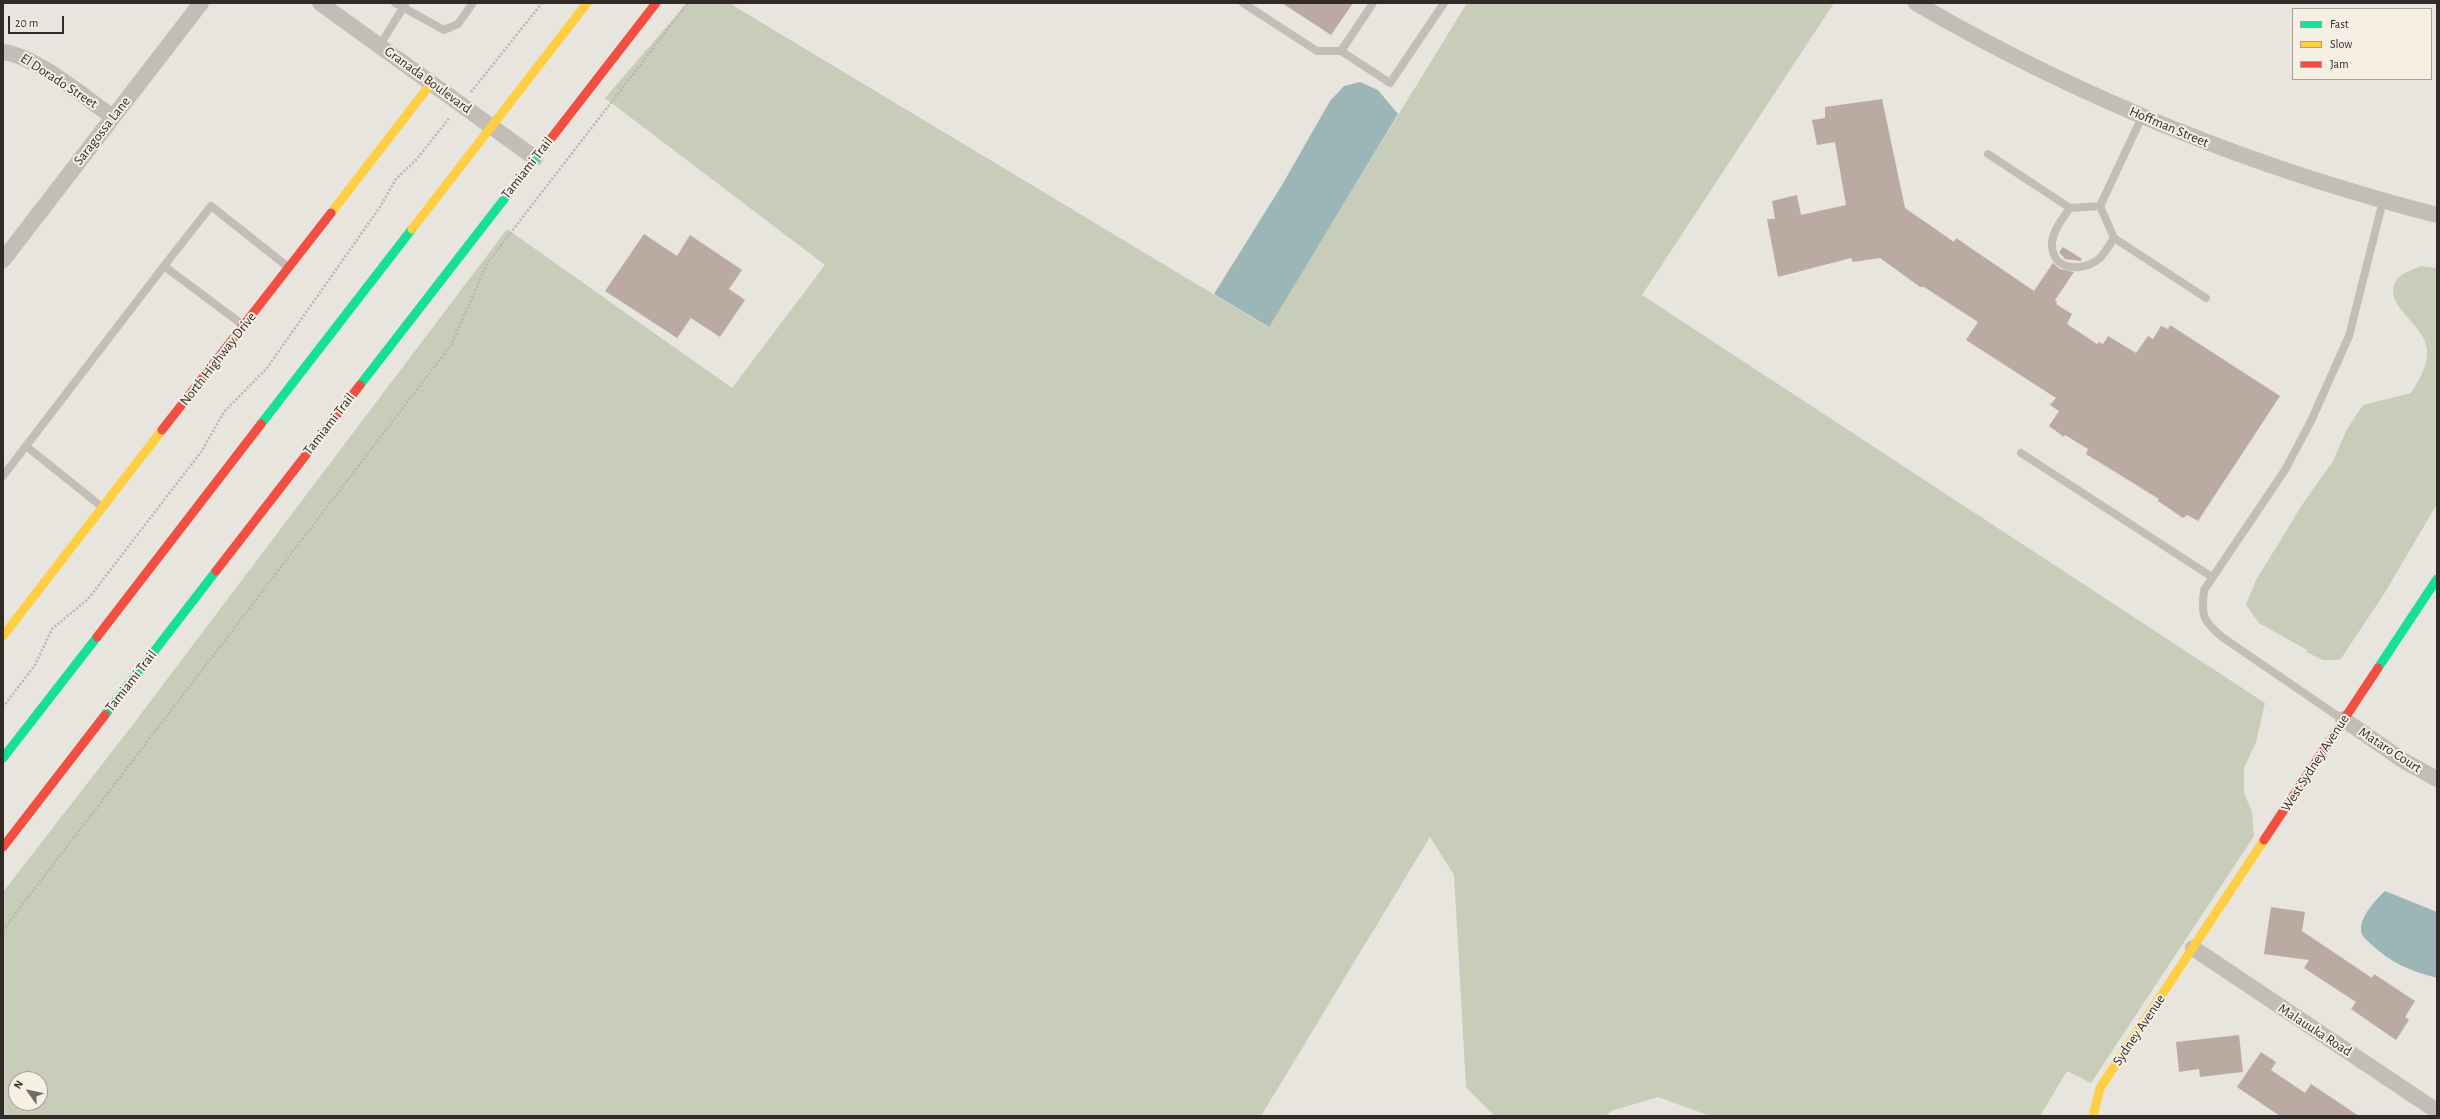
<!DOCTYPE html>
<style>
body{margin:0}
#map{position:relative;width:2440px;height:1119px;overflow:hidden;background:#e8e4de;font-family:"Alegreya Sans",sans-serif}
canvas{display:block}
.frame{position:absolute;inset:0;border:4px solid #312a26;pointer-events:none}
.legend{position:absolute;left:2292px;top:8px;width:140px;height:72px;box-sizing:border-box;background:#f6efe4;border:1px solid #a7a098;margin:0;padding:5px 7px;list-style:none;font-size:12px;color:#312a26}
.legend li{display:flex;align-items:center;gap:8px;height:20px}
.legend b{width:20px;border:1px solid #a7a098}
.north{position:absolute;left:8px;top:1071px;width:40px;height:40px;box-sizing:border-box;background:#f6efe4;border:1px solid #a7a098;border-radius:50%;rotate:303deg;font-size:11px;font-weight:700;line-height:16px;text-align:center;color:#312a26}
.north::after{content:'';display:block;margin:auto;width:14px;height:18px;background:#716b66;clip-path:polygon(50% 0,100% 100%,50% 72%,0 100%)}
.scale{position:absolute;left:8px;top:16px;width:56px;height:18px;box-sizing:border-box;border:2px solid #312a26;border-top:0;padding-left:5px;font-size:12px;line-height:14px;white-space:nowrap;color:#312a26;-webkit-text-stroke:3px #f6efe4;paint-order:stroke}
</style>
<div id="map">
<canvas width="2440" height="1119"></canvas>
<div class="frame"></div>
<ul class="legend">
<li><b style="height:5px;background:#16e098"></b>Fast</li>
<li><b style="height:5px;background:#ffcf43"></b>Slow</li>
<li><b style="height:5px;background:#f24e42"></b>Jam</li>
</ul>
<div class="north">N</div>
<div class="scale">20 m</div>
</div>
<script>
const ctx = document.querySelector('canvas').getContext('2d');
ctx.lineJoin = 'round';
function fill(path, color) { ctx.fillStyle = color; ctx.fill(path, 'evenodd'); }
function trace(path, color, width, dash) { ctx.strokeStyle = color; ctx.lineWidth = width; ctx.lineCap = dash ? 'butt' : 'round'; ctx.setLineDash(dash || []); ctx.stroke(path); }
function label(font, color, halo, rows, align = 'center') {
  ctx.font = font + ' "Alegreya Sans",sans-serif'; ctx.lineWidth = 4; ctx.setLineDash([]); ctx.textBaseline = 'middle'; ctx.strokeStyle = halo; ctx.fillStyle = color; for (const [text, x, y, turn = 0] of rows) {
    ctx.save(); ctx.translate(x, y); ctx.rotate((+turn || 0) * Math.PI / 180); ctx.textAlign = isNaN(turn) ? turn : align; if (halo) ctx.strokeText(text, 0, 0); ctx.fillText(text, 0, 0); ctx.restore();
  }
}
fill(new Path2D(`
 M687,3H729L1268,327L1467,3H1834L1642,295L2265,703L2256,742L2244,768V793L2252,812L2254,836L2091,1083L2067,1071L2040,1116H1710L1658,1097L1611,1111L1606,1116H1494L1466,1087L1454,875L1430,837L1261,1116H3V892L131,727L507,229L732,388L825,265L605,98ZM16,1079H40V1103H16Z
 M2420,266L2437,268V504L2384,594L2340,660H2323L2306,652L2307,650L2259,623L2246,605L2256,580L2304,502L2333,461L2347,429L2363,405L2411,393C2419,380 2428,366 2427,350C2426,324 2378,304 2398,278C2402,273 2413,270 2420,266Z`), '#c8cdb9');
fill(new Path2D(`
 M1360,82L1378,90L1398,114L1269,327L1214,294L1282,185L1330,101L1344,86Z
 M2385,891L2437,912V978C2411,971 2391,963 2372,945C2367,940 2361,936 2361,930C2360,917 2376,899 2385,891Z`), '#9cb6b8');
fill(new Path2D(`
 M1282,3H1353L1331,35Z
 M1882,99L1905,208L1954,242L1956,238L2034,291L2053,263L2060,269L2074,272L2055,300L2057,302L2056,304L2072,314L2067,324L2097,344L2099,342L2103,344L2108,336L2136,353L2148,336L2153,339L2161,326L2168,329L2170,325L2280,396L2198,521L2187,515L2183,518L2158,501L2159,499L2086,454L2088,449L2065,435L2064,437L2049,426L2059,411L2050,405L2056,398L1966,340L1978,322L1924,287H1920L1880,258L1853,262L1851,258L1778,277L1767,219H1775L1772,201L1797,195L1801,215L1846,205L1835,142L1817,145L1812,120L1825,118V107Z
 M644,234L677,256L690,235L742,270L729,289L745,300L720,337L691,318L677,338L605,291Z
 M2063,247L2082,259L2081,261L2065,259L2059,252Z
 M2271,907L2305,912L2302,931L2372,978L2374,974L2415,1001L2405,1017L2409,1020L2396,1040L2351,1009L2356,1002L2304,968L2309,960L2264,954Z
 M2239,1035L2243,1072L2200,1077L2199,1069L2179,1072L2176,1042Z
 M2261,1052L2276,1062L2271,1070L2305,1093L2311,1084L2359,1116H2280L2237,1087Z`), '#baaaa2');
trace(new Path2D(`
 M471,92L542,3
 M3,707L35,665L52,629L88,599L201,452L224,412L267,368L380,207L396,179L416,160L450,117
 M3,930L451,345L488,262L688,3`), '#bab5b0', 2.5, [2, 2]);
trace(new Path2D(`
 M395,3L444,30L458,24L473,3
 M1243,3L1317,51H1341L1373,3
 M380,45L406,3
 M1341,51L1390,83L1444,3
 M1988,154L2070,208L2100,206L2142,117
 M2100,206L2114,238L2206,298
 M2070,208C2063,218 2053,230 2052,243C2051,271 2083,273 2100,258C2105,253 2110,244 2114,238
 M164,266L211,206L288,267
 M26,446L164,266L243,325
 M2021,453L2212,577
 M3,476L26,446L102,507
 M2342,719L2222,637C2202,620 2201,615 2204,590L2285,470L2311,421L2349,336L2383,201`), '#c2bdb7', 8);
trace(new Path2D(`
 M320,3L535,158
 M1916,3C2079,98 2254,168 2437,215
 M3,52C36,56 84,97 113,117
 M3,260L201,3
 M2343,719L2404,761L2437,779
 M2193,948L2437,1111`), '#c2bdb7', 16);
trace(new Path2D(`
 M360,385L546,145
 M261,424L412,229
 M2378,668L2437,579
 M105,715L216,571
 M3,758L97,637`), '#16e098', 9);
trace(new Path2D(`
 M331,213L432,82
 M412,229L587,3
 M3,636L162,430
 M2093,1116L2100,1088L2264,840`), '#ffcf43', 9);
trace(new Path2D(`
 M546,145L656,3
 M162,430L331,213
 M216,571L360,385
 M97,637L261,424
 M2264,840L2378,668
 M3,847L105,715`), '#f24e42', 9);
label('14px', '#312a26', '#f6efe4', [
 ["Granada Boulevard",428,80,36],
 ["El Dorado Street",59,81,33],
 ["Hoffman Street",2169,127,23],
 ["Saragossa Lane",102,131,-52],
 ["Tamiami Trail",527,168,-52],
 ["North Highway Drive",218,359,-52],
 ["Tamiami Trail",329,424,-52],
 ["Tamiami Trail",131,681,-52],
 ["Mataro Court",2390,750,33],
 ["West Sydney Avenue",2315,763,-57],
 ["Sydney Avenue",2139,1030,-56],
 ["Malauuka Road",2315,1030,33]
]);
</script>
